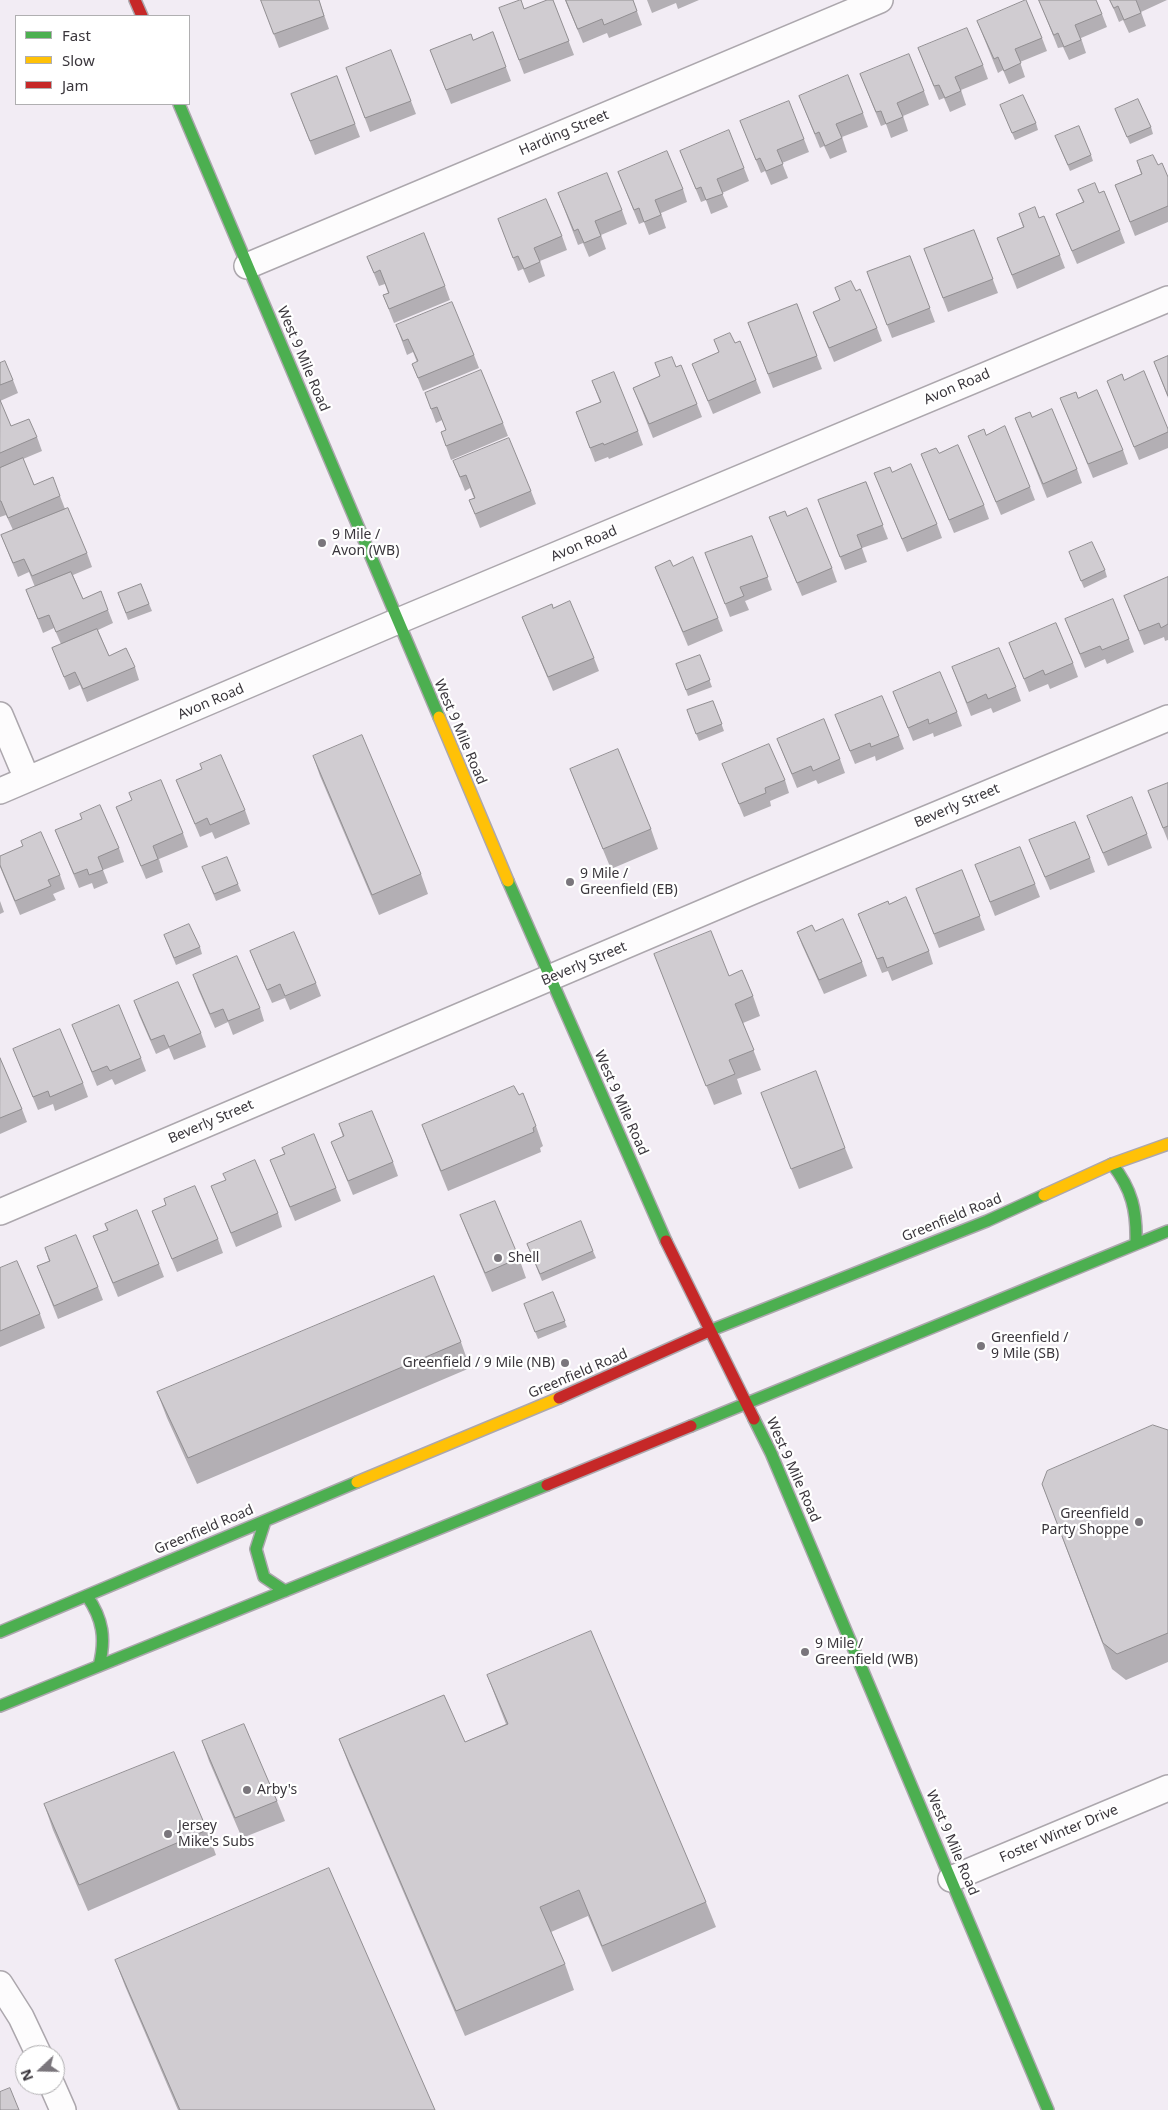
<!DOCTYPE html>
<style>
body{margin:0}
#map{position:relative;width:1168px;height:2110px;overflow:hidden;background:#f2ecf4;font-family:"Noto Sans",sans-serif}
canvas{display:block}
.legend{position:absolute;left:15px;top:15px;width:175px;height:90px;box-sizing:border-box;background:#fff;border:1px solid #b0afb1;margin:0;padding:6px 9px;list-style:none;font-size:15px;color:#3a363c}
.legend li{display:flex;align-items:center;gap:10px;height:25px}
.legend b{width:25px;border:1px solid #b0afb1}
.north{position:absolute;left:15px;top:2045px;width:50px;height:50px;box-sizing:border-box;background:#fff;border:1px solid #b0afb1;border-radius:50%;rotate:249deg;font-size:14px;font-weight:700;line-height:20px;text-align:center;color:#3a363c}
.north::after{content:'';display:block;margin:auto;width:18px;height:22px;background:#7a767c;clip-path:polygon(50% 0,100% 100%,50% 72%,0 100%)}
</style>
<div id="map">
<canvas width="1168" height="2110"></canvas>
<ul class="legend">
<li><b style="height:6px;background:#4caf50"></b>Fast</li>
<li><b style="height:6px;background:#ffc107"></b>Slow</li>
<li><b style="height:6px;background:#c62828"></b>Jam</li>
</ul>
<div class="north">N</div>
</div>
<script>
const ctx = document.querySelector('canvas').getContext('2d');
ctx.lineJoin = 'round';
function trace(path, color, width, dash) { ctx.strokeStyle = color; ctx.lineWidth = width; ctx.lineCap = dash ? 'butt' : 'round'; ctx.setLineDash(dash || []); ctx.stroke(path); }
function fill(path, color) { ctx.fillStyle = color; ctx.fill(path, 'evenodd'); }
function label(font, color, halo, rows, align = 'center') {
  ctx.font = font + ' "Noto Sans",sans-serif'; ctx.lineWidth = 4.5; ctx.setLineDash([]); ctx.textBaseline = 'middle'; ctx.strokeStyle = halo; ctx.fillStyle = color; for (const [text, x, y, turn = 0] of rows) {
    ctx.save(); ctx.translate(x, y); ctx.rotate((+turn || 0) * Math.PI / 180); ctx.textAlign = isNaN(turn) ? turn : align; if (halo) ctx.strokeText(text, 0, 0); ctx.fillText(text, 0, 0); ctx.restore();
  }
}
const street = new Path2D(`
 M247,266L880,0
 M0,715L27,779
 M0,791L398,621L1168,299
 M0,1212L751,892L1168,718
 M951,1879L1168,1788
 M0,1984L21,2017L39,2055
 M52,2085L63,2110`);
const fast = new Path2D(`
 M179,104L439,717
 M508,881L666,1241
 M1112,1164C1132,1189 1137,1211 1136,1243
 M709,1331L987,1221L1044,1195
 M754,1419L771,1453L1048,2110
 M691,1426L1168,1231
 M265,1521L256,1549L264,1577L285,1591
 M87,1596C103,1619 106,1639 99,1666
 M0,1632L357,1482
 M0,1706L547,1485`);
const slow = new Path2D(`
 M439,717L508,881
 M1044,1195L1112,1164L1168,1144
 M357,1482L559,1398`);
const jam = new Path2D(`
 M135,0L142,16
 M666,1241L754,1419
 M559,1398L709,1331
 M547,1485L691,1426`);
trace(street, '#aca7ad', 28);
trace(fast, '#aca7ad', 14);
trace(slow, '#aca7ad', 14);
trace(jam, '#aca7ad', 14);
trace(street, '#fdfcfd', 25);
trace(fast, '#4caf50', 11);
trace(slow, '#ffc107', 11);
trace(jam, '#c62828', 11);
fill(new Path2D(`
 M261,0H319L329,29L279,48Z
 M553,0L574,55L524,74L499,8L524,9Z
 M565,0H633L642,25L609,38L607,33L583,43Z
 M647,0H699L678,9L676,3L652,13Z
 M1039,0L1102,14L1107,27L1081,38L1086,53L1069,60L1063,47L1058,48Z
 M1110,0H1167L1141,12L1146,26L1129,33L1123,20L1119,22Z
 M977,21L1042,38L1047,51L1020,62L1025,77L1009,84L1003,70L998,73Z
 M493,32L511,81L451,104L430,50L473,40Z
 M918,48L983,65L988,79L961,90L966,105L950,112L944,98L939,100Z
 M346,68L411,101L416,114L370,132Z
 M860,74L924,91L929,105L903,116L908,131L891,138L886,124L881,126Z
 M337,76L360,137L315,155L291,94Z
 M799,96L863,113L868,127L842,137L847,152L830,159L824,146L820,148Z
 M1000,105L1036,123L1038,130L1015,140Z
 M1115,109L1151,127L1153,134L1130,144Z
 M740,121L804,139L809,152L782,163L788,178L771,185L765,171L761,173Z
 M1055,136L1091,155L1093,161L1070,171Z
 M680,151L744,168L749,181L722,193L728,207L711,214L706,200L701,202Z
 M1137,161L1158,165L1168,177V222L1135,236L1115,185L1141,174Z
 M618,172L683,189L687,202L661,213L666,228L649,235L644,222L639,224Z
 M1078,190L1099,193L1120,230L1125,243L1077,264L1056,214L1083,202Z
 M558,193L622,210L627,224L601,235L606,249L589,257L583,243L578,245Z
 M1019,214L1060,255L1065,268L1017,289L997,238L1023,227Z
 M498,219L562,236L567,250L540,261L545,276L529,283L523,269L518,271Z
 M974,230L998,293L948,312L924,249Z
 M910,256L935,322L892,338L867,272Z
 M367,257L445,286L450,300L394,323L383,295L388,293L385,284L379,286Z
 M835,288L856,291L877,328L882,341L834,362L813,312L840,300Z
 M797,304L822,369L773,388L748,323Z
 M396,325L474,355L479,368L423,391L412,364L417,362L413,352L407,355Z
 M714,340L735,343L756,380L761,393L713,414L692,364L719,352Z
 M1168,356V398L1154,362Z
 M0,363L13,380L18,393L0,401L11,426L37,437L42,451L23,459L34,485L60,496L65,509L87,553L92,567L73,575L83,599L108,610L113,623L98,630L109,656L135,667L139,680L87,702L80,685L69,690L52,648L61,644L54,628L43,633L26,590L35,587L29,572L18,577L1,535L13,530L6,515L0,517Z
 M655,363L676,367L697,404L702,417L653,438L633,388L660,376Z
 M1124,380L1168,429V448L1139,460L1107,381Z
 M592,381L638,431L643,445L609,459L608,457L595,462L576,412L600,402Z
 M425,393L503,423L508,436L451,460L441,432L446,430L442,420L436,423Z
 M1060,398H1078L1123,450L1128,464L1093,478Z
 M1032,417L1077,469L1082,483L1047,498L1015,418Z
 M986,435L1030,487L1035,500L1001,515L968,436Z
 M939,453L984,505L989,519L954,533L921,454Z
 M453,461L531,491L536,504L480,528L469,500L474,498L470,488L465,491Z
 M892,472L937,524L942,538L907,552L874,473Z
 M866,482L888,539L862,548L867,562L845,570L818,500Z
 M787,516L832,568L837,582L802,596L769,517Z
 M752,536L772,590L745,601L749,610L730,617L705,553Z
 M1069,552L1105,570L1107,577L1084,588Z
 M673,566L718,618L723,631L688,646L655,567Z
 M1168,577V640L1165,641L1164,637L1144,645L1124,596Z
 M141,584L152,611L128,620L118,593Z
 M553,608L594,658L599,671L553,691L522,617Z
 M1065,619L1129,639L1134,652L1107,664L1105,659L1085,668Z
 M1009,643L1073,663L1078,677L1050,689L1048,684L1029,692Z
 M700,655L712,687L688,696L676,664Z
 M952,667L1016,687L1021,701L993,713L991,708L971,716Z
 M893,692L957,712L962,726L934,737L933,733L913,741Z
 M713,701L724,731L699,741L687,710Z
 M835,715L899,736L904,749L876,761L875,756L855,764Z
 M777,739L840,759L845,773L818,784L816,780L797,788Z
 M313,756L421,874L428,894L379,915L320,776Z
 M722,764L785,780L789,793L770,801L771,806L744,817Z
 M570,769L651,829L658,849L611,869L578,789Z
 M176,780L245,810L250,824L215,839L212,832L200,837Z
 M1168,783V841L1148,791Z
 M116,807L183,833L188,847L159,859L163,872L146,879Z
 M1087,816L1147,834L1152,848L1108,866Z
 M55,830L119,848L124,862L103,870L108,883L94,889L92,883L79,888Z
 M1029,840L1090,858L1095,872L1050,890Z
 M0,856L60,875L65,889L53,894L56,900L20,915L0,867Z
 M975,865L1035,884L1040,897L995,916Z
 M962,870L985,930L939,948L916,889Z
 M205,874L238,884L241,891L216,901Z
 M0,901L4,912L0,914Z
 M889,904L929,951L933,964L892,981L888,971L882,973L858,914Z
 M815,931L862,962L867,976L824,994L802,945L797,932Z
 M164,935L200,947L202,954L176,965Z
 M250,951L316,983L321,996L290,1010L285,998L272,1003L255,964Z
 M654,954L729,976L753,996L760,1016L743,1023L761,1070L737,1079L742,1094L714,1105Z
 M193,975L260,1008L264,1021L233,1035L228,1022L215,1028L198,989Z
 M134,1001L201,1033L206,1047L174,1060L169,1048L156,1054L139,1015Z
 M72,1025L141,1058L146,1071L115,1085L112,1079L97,1086Z
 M13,1049L83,1083L88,1097L55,1111L53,1104L38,1110Z
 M0,1058L22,1109L27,1122L0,1134Z
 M761,1093L845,1148L853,1168L799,1189Z
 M519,1095L536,1126L543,1146L540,1148L541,1152L448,1191L429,1144L422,1125Z
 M339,1124L393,1162L398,1176L353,1195L331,1142L343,1137Z
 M282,1148L336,1188L341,1201L295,1221L270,1160L284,1154Z
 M211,1186L278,1213L282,1227L236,1247Z
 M152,1211L218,1239L223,1253L177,1272Z
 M460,1215L519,1258L526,1278L492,1292L468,1235Z
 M105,1224L159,1264L164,1277L118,1297L93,1236L107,1230Z
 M527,1244L593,1251L596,1258L542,1281Z
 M45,1248L98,1287L103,1300L58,1319L37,1266L49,1261Z
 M0,1268L40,1314L45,1328L0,1347Z
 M553,1292L567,1327L538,1339L524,1304Z
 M461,1342L470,1368L197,1484L167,1418L157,1392Z
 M1168,1430V1662L1126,1680L1112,1669L1042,1484Z
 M487,1675L706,1902L716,1927L612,1972L588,1916L551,1932L565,1964L574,1990L465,2036L349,1765L339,1739L465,1742L506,1724L497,1701Z
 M202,1741L277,1801L285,1821L242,1838L209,1761Z
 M44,1804L207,1830L216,1855L88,1911L53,1830Z
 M115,1960L435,2110H178L125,1986Z`), '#b3afb4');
const building = new Path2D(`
 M261,0H319L324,16L274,34Z
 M520,0H521L524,9L547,0H553L569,41L519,60L499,8Z
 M566,0H633L637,11L604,25L602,19L578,29Z
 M1026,0L1042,38L1015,49L1021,63L1004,71L998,57L994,59L977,21Z
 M1039,0H1096L1102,14L1075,25L1081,40L1064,47L1058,33L1054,35Z
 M1110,0H1136L1141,13L1124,20L1118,6L1114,8Z
 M967,28L983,65L955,77L961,91L945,98L939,85L934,86L918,48Z
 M493,32L506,67L446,90L430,50L471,34L473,40Z
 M391,50L411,101L365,118L346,68Z
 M909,54L924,91L897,103L903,117L886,124L881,111L876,112L860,74Z
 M848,75L863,113L836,124L842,138L825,146L819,132L815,134L799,96Z
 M337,76L355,124L310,141L291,94Z
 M1023,95L1036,123L1012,133L1000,105Z
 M1138,99L1151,127L1127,137L1115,109Z
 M789,101L804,139L777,150L783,164L766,171L760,158L756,160L740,121Z
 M1079,126L1091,155L1068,165L1055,136Z
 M729,130L744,168L717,179L723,194L706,200L701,187L696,189L680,151Z
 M667,151L683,189L655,200L661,215L644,222L639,208L634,210L618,172Z
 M1153,155L1158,165L1162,163L1168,177V206L1130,222L1115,185L1142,174L1137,161Z
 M607,173L622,210L595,221L601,236L584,243L578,229L574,231L558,193Z
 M1095,183L1099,193L1104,191L1120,230L1072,251L1056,214L1084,202L1078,190Z
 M546,199L562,236L534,248L540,262L524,269L518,256L513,258L498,219Z
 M1035,207L1039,218L1044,216L1060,255L1012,275L997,238L1024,227L1019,214Z
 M974,230L993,279L943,298L924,249Z
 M424,233L445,286L389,309L383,295L389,293L380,270L374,273L367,257Z
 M910,256L930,308L887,325L867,272Z
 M851,281L856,291L860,289L877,328L829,348L813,312L840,300L835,288Z
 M452,302L474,355L418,378L412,364L418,361L408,339L403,341L396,325Z
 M797,304L817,356L768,374L748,323Z
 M730,333L735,343L740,341L756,380L708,401L692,364L719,352L714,340Z
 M1168,356V396L1154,362Z
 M672,357L676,367L681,365L697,404L649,424L633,388L660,376L655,363Z
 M5,361L13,380L0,385V363Z
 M481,370L503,423L446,446L441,432L446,430L437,407L431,409L425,393Z
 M1144,371L1168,429V432L1134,447L1107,381L1122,374L1124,380Z
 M614,372L638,431L604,445L603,443L590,448L576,412L601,402L592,381Z
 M1097,390L1123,450L1088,464L1060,398L1076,392L1078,398Z
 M0,400L11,426L29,419L37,437L0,453Z
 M1052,409L1077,469L1043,484L1015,418L1030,412L1032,417Z
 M1005,426L1030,487L996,502L968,436L984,429L986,435Z
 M509,438L531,491L475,514L469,500L475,498L466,475L460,477L453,461Z
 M958,445L984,505L949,520L921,454L936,448L939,453Z
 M23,458L34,485L53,477L60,496L8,518L1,501H0V468Z
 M911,464L937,524L902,539L874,473L890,467L892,472Z
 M866,482L883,525L857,535L862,548L840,557L818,500Z
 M68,508L87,553L32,576L24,559L13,563L1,535Z
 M807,508L832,568L797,583L769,517L785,511L787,516Z
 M752,536L768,577L740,587L744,596L725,604L705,553Z
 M1092,542L1105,570L1081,581L1069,552Z
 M693,557L718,618L683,632L655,567L670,560L673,566Z
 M71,572L83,599L101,591L108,610L56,632L49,615L38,619L26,590Z
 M1168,577V624L1161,628L1159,623L1139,631L1124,596Z
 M141,584L149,604L126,613L118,593Z
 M1113,599L1129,639L1102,650L1100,646L1080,654L1065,619Z
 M570,601L594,658L548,677L522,617L552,604L553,608Z
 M1056,623L1073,663L1045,675L1043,670L1024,679L1009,643Z
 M97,629L109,656L126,648L135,667L83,689L75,672L64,677L52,648Z
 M999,648L1016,687L988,699L986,694L967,703L952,667Z
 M700,655L710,680L686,690L676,664Z
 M940,672L957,712L929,724L928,719L908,728L893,692Z
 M882,696L899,736L871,747L870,743L850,751L835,715Z
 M713,701L722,724L696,734L687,710Z
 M824,719L840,759L813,771L811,766L792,774L777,739Z
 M362,735L421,874L372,895L313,756Z
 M769,744L785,780L765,788L766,793L739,804L722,764Z
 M618,749L651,829L603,849L570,769Z
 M221,755L245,810L210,825L207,818L195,824L176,780L202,769L200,764Z
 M161,780L183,833L153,846L158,859L141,866L116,807L132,800L129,793Z
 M1168,783V826L1163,828L1148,791Z
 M1132,797L1147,834L1103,853L1087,816Z
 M100,805L119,848L98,857L103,870L89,875L87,869L74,874L55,830L82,819L80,814Z
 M1075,822L1090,858L1045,877L1029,840Z
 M41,832L60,875L48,880L51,886L15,901L0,865V856L23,846L21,841Z
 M1020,847L1035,884L990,902L975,865Z
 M227,857L238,884L214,894L202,867Z
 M962,870L980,916L934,934L916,889Z
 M906,897L929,951L887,968L883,957L877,959L858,914L888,901L889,904Z
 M843,919L862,962L819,980L797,932L812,925L815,931Z
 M189,924L200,947L174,958L164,935Z
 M711,931L729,976L742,970L753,996L735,1004L754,1050L729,1060L735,1074L706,1086L654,954Z
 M294,932L316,983L285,996L280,984L267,990L250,951Z
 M237,956L260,1008L228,1021L223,1009L210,1014L193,975Z
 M178,982L201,1033L169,1047L164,1035L151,1040L134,1001Z
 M119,1005L141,1058L110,1071L107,1066L92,1072L72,1025Z
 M60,1029L83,1083L50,1097L48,1091L33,1097L13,1049Z
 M0,1058L22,1109L0,1118Z
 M816,1071L845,1148L791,1169L761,1093Z
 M514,1086L519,1095L523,1093L536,1126L533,1128L534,1132L441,1171L422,1125Z
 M372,1111L393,1162L348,1181L331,1142L344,1136L339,1124Z
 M314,1134L336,1188L290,1207L270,1160L285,1154L282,1148Z
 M255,1160L278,1213L231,1233L211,1186L226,1180L223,1174Z
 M195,1186L218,1239L172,1259L152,1211L166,1205L164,1199Z
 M495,1201L519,1258L485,1273L460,1215Z
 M137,1210L159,1264L113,1283L93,1236L108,1230L105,1224Z
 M581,1221L593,1251L540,1274L527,1244Z
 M76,1235L98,1287L54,1306L37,1266L50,1261L45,1248Z
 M17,1261L40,1314L0,1331V1268Z
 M434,1276L461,1342L188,1458L157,1392Z
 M553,1292L565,1321L535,1332L524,1304Z
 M1153,1425L1168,1430V1633L1117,1654L1103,1643L1042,1484L1047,1471Z
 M591,1631L706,1902L602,1946L579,1890L540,1907L565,1964L456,2011L339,1739L444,1695L465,1742L508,1724L487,1675Z
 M244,1724L277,1801L235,1818L202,1741Z
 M174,1752L207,1830L79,1885L44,1804Z
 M329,1868L435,2110H180L115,1960Z
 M10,2088L19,2110H0V2092Z`);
fill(building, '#d0ccd1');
trace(building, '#928f92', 1);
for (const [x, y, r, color] of [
 [322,543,5,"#7a767c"],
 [570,882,5,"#7a767c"],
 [498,1258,5,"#7a767c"],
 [981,1346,5,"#7a767c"],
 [565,1363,5,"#7a767c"],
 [1139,1522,5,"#7a767c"],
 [805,1652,5,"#7a767c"],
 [247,1790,5,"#7a767c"],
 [168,1834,5,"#7a767c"]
]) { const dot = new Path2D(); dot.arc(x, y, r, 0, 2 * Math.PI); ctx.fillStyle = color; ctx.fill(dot); trace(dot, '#fff', 2); }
label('14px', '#3a363c', '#fff', [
 ["Harding Street",564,133,-23],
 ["West 9 Mile Road",303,359,67],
 ["Avon Road",957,387,-23],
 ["Avon Road",584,544,-23],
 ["Avon Road",211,702,-23],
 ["West 9 Mile Road",460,732,67],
 ["Beverly Street",957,806,-23],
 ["Beverly Street",584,964,-23],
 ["West 9 Mile Road",621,1103,66],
 ["Beverly Street",211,1122,-23],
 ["Greenfield Road",952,1218,-22],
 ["Greenfield Road",578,1374,-23],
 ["West 9 Mile Road",793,1470,66],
 ["Greenfield Road",204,1530,-23],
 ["Foster Winter Drive",1059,1834,-23],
 ["West 9 Mile Road",952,1843,67]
]);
label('14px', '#3a363c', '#fff', [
 ["9 Mile /",332,535],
 ["Avon (WB)",332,551],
 ["9 Mile /",580,874],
 ["Greenfield (EB)",580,890],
 ["Shell",508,1258],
 ["Greenfield /",991,1338],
 ["9 Mile (SB)",991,1354],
 ["Greenfield / 9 Mile (NB)",555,1363,"right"],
 ["Greenfield",1129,1514,"right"],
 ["Party Shoppe",1129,1530,"right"],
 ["9 Mile /",815,1644],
 ["Greenfield (WB)",815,1660],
 ["Arby's",257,1790],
 ["Jersey",178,1826],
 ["Mike's Subs",178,1842]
], 'left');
</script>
